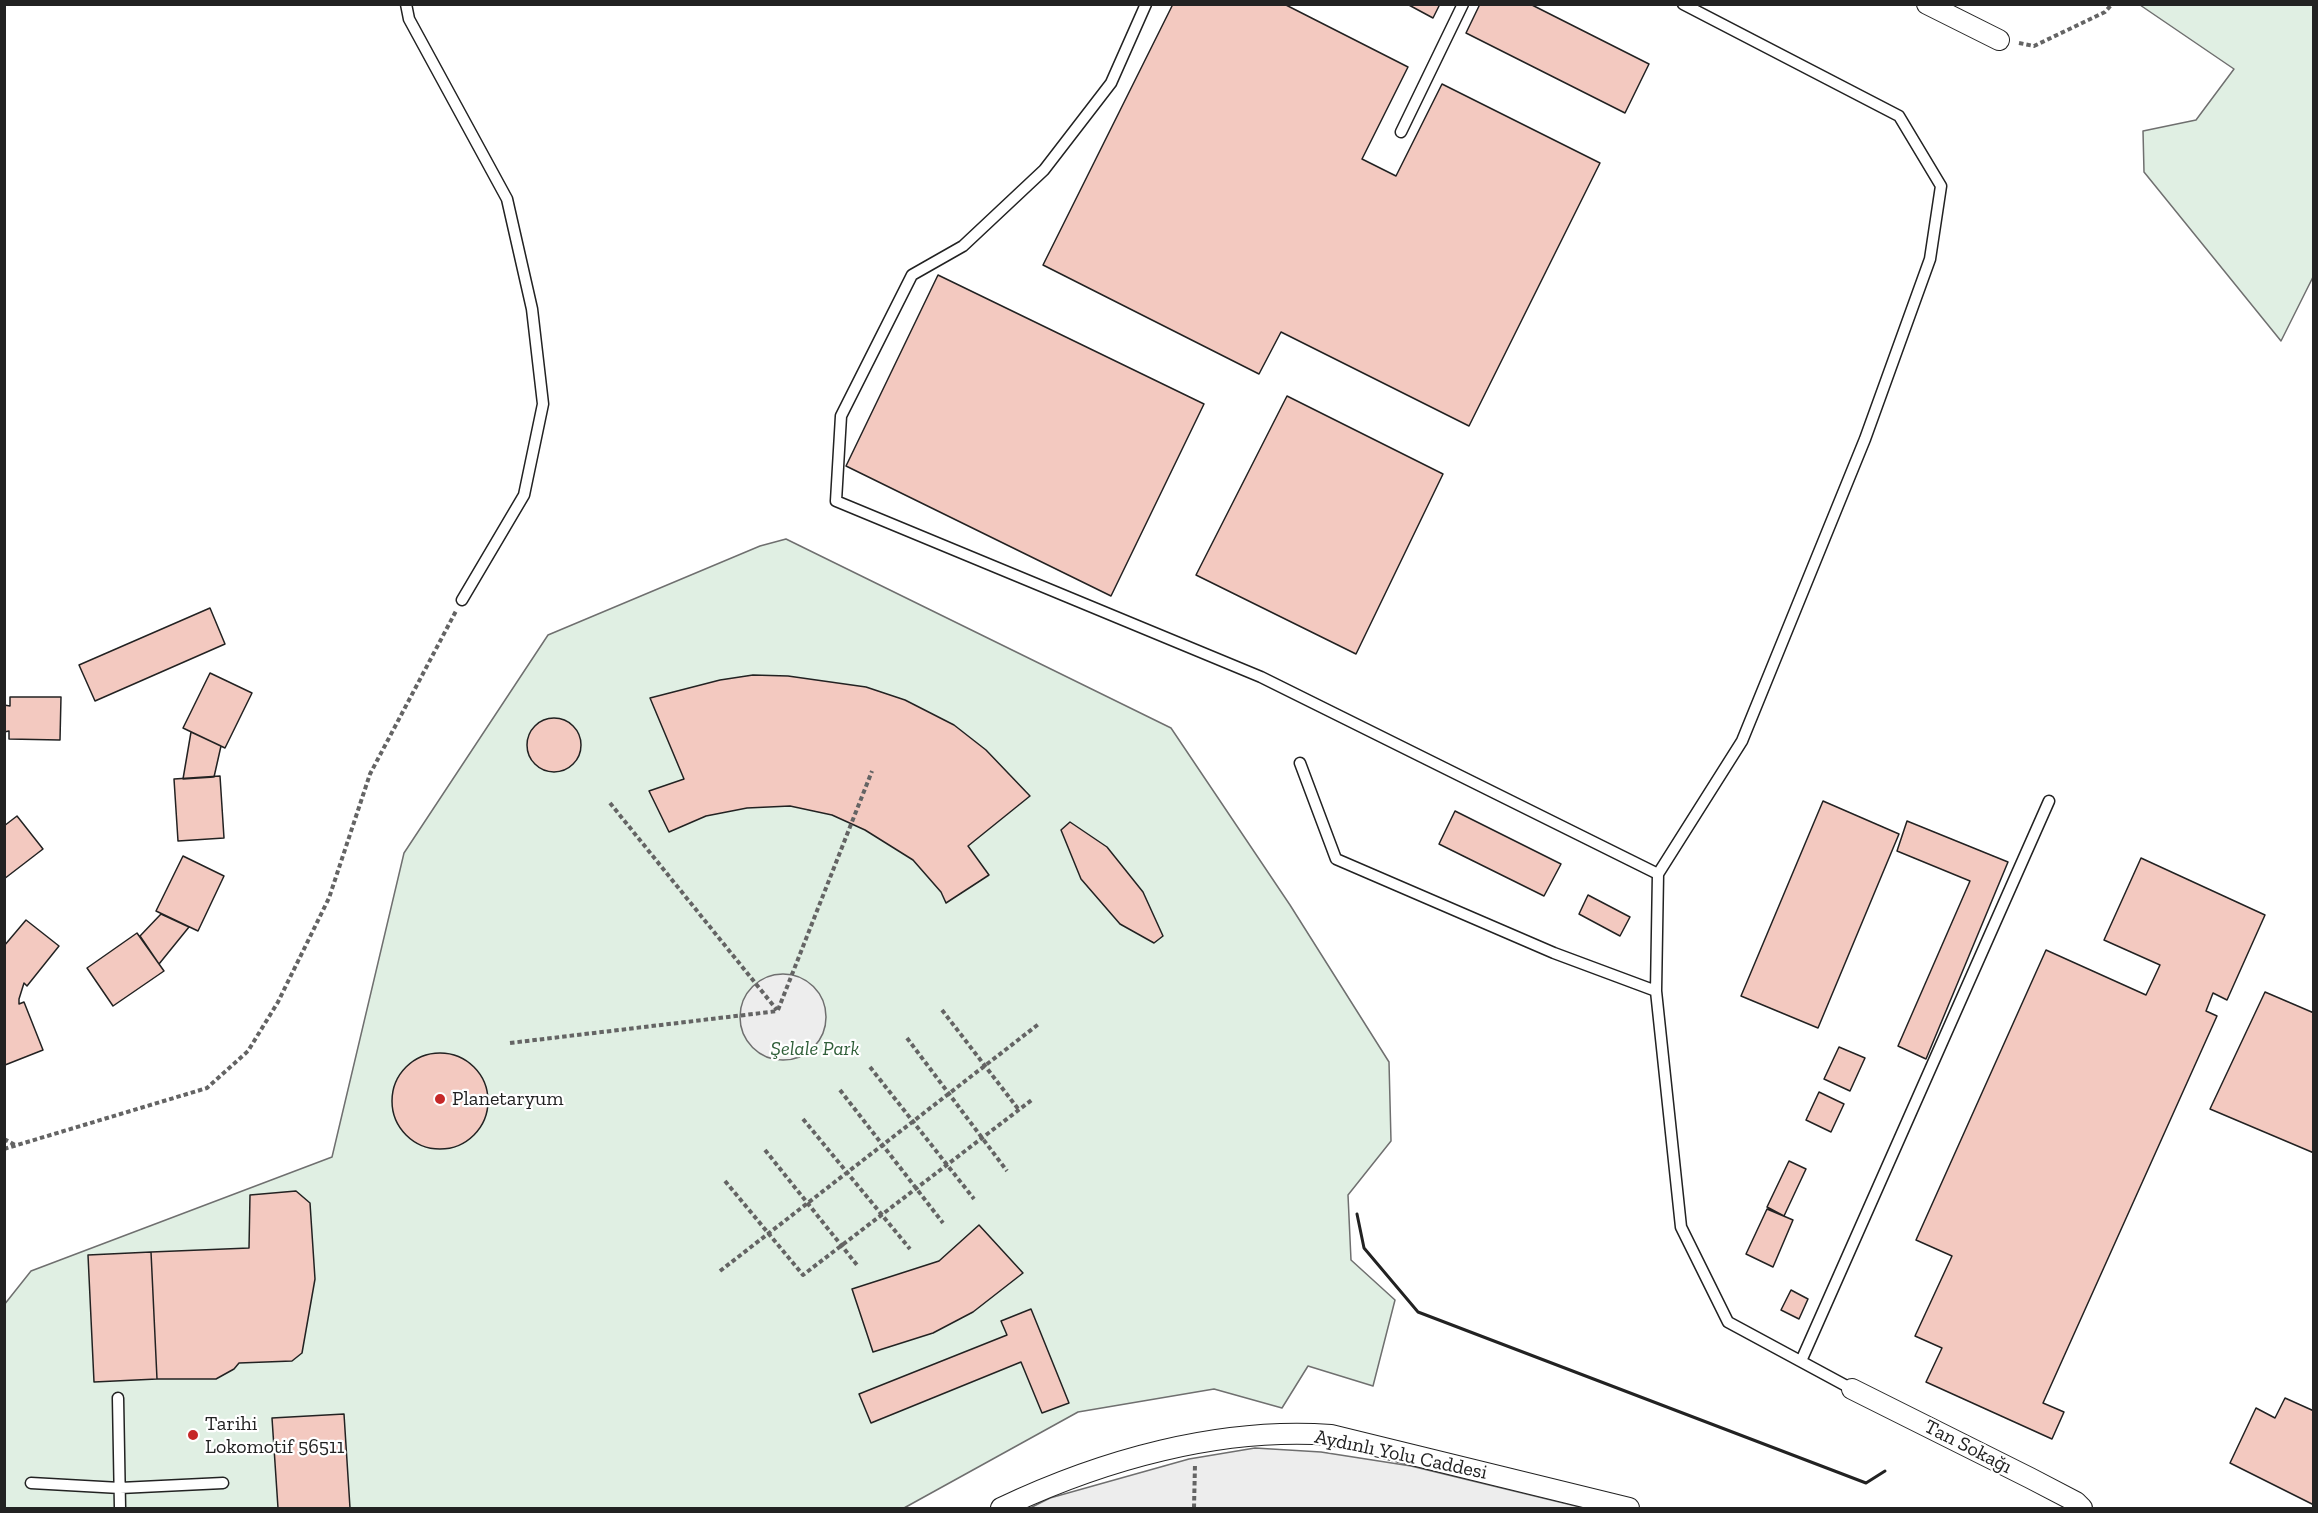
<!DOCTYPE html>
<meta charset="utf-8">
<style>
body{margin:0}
#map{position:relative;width:2318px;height:1513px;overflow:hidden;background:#fff;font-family:"Zilla Slab",serif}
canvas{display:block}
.frame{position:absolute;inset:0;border:6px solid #222;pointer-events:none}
</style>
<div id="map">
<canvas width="2318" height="1513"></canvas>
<div class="frame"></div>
</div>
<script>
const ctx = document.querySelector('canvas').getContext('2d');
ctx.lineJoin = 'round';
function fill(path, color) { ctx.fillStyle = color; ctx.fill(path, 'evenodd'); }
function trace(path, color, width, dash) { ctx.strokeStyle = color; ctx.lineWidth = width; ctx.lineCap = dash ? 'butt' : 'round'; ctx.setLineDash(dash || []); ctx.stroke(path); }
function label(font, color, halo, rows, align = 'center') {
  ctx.font = font + ' "Zilla Slab",serif'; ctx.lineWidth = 4.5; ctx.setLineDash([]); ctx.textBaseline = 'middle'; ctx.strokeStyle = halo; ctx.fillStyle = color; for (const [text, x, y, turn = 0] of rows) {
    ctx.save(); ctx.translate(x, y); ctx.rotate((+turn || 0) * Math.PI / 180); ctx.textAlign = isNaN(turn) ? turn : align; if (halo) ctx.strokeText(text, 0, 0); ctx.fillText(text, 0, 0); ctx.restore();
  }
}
const green = new Path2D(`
 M2140,5H2313V277L2281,341L2144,172L2143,131L2196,120L2234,69Z
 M786,539L1171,728L1290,905L1389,1062L1391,1141L1348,1195L1351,1260L1395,1300L1373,1386L1308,1366L1282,1408L1214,1389L1078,1412L904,1508H5L4,1305L31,1271L332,1157L404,853L548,635L760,546Z`);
fill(green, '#e0efe3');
trace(green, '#6f6f6f', 1.5);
const parking = new Path2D(`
 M740 1017a43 43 0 1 1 86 0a43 43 0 1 1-86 0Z
 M1255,1448L1321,1452L1411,1466L1584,1508H1030L1050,1498L1189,1459Z`);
fill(parking, '#ededed');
trace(parking, '#6f6f6f', 1.5);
const building = new Path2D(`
 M1173,4H1284L1408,67L1362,159L1396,176L1442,84L1600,163L1469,426L1281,332L1259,374L1043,265Z
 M1407,4H1440L1433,18Z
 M1480,4H1530L1649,64L1625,113L1466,33Z
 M938,275L1204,404L1111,596L846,466Z
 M1287,396L1443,474L1356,654L1196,575Z
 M210,608L225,644L95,701L79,665Z
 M210,673L252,693L225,748L183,728Z
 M753,675L788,676L866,687L905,700L954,725L986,750L1030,796L968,846L989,875L946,903L941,892L913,860L865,830L832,815L790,806L747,808L706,816L669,832L649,791L684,779L650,698L720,680Z
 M10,697H61L60,740L9,739V731L4,732V705L10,706Z
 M527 745a27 27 0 1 1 54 0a27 27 0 1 1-54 0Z
 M191,732L221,746L214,777L183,779Z
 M220,776L224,838L178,841L174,779Z
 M1823,801L1899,834L1818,1028L1741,996Z
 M1455,811L1561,864L1544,896L1439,844Z
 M17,816L43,849L4,879V826Z
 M1907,821L2008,862L1926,1059L1898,1046L1970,881L1897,851Z
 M1070,822L1107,847L1143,892L1163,936L1154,943L1120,924L1081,879L1061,830Z
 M183,856L224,876L198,931L156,911Z
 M2141,858L2265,915L2227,1000L2213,993L2206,1011L2217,1016L2043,1403L2064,1412L2052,1439L1926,1382L1942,1348L1915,1336L1952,1256L1916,1240L2046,950L2146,995L2160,965L2104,940Z
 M1588,895L1630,917L1620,936L1579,914Z
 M161,914L189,927L159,964L140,936Z
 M26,920L59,946L27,986L24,983L19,999V1004L24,1002L43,1050L5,1065L4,946Z
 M137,933L164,971L113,1006L87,968Z
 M2265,992L2314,1013V1153L2210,1109Z
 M1839,1047L1865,1058L1850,1091L1824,1079Z
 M392 1101a48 48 0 1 1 96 0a48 48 0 1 1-96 0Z
 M1819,1092L1844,1104L1831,1132L1806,1120Z
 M1789,1161L1806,1169L1784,1216L1767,1207Z
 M296,1191L310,1203L315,1279L302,1353L292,1361L239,1363L234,1369L216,1379H157L151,1252L249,1248L250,1195Z
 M1767,1209L1793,1220L1773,1267L1746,1254Z
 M979,1225L1023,1273L973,1312L933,1333L873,1352L852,1289L939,1261Z
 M151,1252L157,1379L94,1382L88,1255Z
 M1791,1290L1808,1299L1799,1319L1781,1310Z
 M1031,1309L1069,1403L1042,1413L1021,1362L871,1423L859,1394L1007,1335L1001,1321Z
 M2285,1398L2314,1411V1505L2230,1463L2256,1408L2275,1418Z
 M344,1414L350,1508H278L272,1418Z`);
fill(building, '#f3c9c0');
trace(building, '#222', 1.5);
const lane = new Path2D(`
 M406,4L409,19L507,199L532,309L543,404L524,495L462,600
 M1146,4L1111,83L1044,170L963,246L912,275L841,416L836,501L1261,677L1658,874
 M1401,132L1463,4
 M1300,763L1336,859L1554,953L1656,991L1681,1227L1728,1322L1852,1389
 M1656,991L1658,874L1742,741L1865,439L1930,259L1941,186L1899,116L1683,4
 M1801,1361L2049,801
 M118,1398L120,1508
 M31,1483L120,1488L223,1483`);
const street = new Path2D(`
 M1927,4L1999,40
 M1852,1389L2030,1478L2076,1502L2082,1508
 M1001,1508C1102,1460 1219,1427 1331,1435L1629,1508`);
trace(lane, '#222', 13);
trace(street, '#222', 22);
trace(new Path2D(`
 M2019,43L2034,46L2105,12L2112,4
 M610,803L777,1010
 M778,1010L872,771
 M942,1010L1019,1110
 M907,1038L1007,1171
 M510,1043L778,1011
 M870,1067L974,1199
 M840,1090L943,1223
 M803,1119L910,1249
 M4,1139L17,1146
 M4,1149L207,1088L248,1051L278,1002L329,898L370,774L456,611
 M765,1150L857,1265
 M725,1181L803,1275L1033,1099
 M720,1271L1040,1023
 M1194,1508L1195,1464
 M1462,1508V1507`), '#646464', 4, [4.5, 3]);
trace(lane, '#fff', 10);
trace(street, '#fff', 20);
trace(new Path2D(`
 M1357,1214L1364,1248L1418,1312L1866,1483L1885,1471`), '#222', 3);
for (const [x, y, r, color] of [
 [440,1099,6,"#c62828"],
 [193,1435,6,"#c62828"]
]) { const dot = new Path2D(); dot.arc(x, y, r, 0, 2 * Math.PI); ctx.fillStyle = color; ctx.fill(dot); trace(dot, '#fff', 2); }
label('italic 20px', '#2f5e38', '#fff', [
 ["Şelale Park",815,1049]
]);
label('20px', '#222', '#fff', [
 ["Planetaryum",452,1099],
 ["Tarihi",205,1424],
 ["Lokomotif 56511",205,1447]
], 'left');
label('20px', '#222', '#fff', [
 ["Tan Sokağı",1968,1447,27],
 ["Aydınlı Yolu Caddesi",1401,1455,12]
]);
</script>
